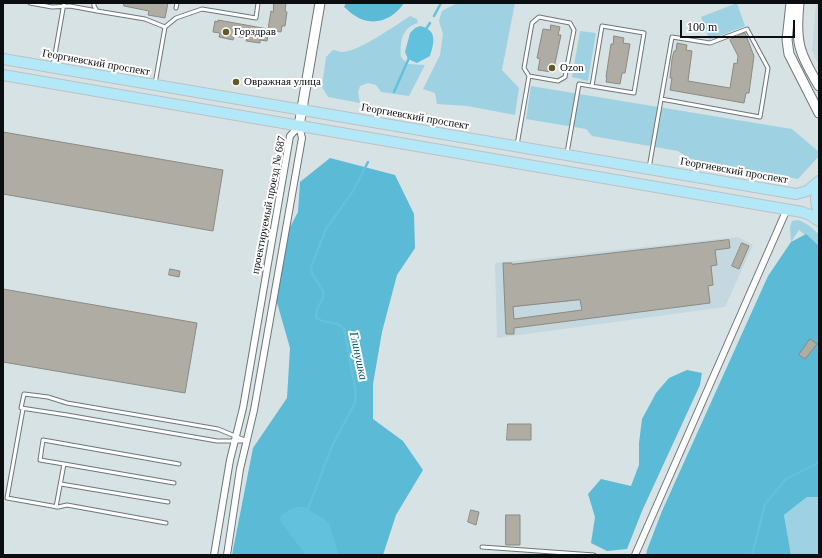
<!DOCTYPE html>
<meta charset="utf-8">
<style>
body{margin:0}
#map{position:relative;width:822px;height:558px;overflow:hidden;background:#d7e2e5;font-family:Georgia,serif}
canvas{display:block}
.frame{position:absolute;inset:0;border:4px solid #0b0e10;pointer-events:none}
.scale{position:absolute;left:680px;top:20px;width:115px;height:18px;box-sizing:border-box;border:2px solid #0b0e10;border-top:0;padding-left:5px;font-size:12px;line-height:14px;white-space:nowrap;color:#0b0e10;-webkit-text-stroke:3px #fff;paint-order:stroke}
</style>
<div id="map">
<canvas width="822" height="558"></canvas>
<div class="frame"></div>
<div class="scale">100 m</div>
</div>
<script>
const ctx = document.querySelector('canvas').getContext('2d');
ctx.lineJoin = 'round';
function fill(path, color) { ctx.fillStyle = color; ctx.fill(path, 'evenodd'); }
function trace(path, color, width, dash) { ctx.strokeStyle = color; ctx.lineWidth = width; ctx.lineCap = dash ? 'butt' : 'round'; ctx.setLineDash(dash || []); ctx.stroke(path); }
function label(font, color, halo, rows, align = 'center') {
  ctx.font = font + ' Georgia,serif'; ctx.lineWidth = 4; ctx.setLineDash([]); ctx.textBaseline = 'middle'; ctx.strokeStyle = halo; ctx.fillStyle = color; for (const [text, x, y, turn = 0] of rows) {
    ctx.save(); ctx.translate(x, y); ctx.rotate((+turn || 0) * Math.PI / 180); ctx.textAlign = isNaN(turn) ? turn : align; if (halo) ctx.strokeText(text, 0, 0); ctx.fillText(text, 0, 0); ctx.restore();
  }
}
fill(new Path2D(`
 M816,3H819V62H817L812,50Z
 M738,237L753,245L725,307L497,338L495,263Z`), '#c5d8df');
fill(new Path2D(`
 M457,3H515L502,70L519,88L515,115L467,106L437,104L435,93L423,89L440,55L443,34L439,21L442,11Z
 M737,3L745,26L709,40L701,17Z
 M410,16L417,19L418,23C401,28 400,42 401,57L408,64L425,65L409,96L381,92L376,85L368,83L360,86L358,92L360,103L328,97L322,87L326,57L333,50C336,50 339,52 342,52C358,52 396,25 410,16Z
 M580,31L596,33L588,81L572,77Z
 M531,86L792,129L819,152V156L798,179L693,161L678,151L592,136L586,129L526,119Z
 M798,220C807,223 813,228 819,235V246L799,230L791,242L790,227L792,221Z
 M807,497H819V555H791L784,515Z`), '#9ed2e2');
fill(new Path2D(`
 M346,3H404C393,20 372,28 354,15C350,13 347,9 344,7Z
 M330,158L395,175L414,214L415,248L397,275L382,332L373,384V419L403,441L423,470L396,515L383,555H232L253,448L287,398L290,348L276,299L288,231L298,212L300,182Z
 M806,234L819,246V497H807L784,515L791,555H646L647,550L662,511L768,276L791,242Z
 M687,370L702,373L700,385L642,511L627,549L607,551L591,543L595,517L588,494L601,479L631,486L639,465V443L642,419L656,393L669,378Z`), '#5bbad5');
fill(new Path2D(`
 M420,26C438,30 434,43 430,56L417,63L408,59L405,52L410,33L415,28Z
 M302,506L325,519L329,524L339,555H306L280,521L281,515C287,510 294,507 302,506Z`), '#62c1dc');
trace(new Path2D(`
 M434,16L441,3
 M426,29L430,23
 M394,92L409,58
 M309,512L308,509L332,446L355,403L356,393L344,329C335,319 327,325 316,318L317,309L323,298V291L312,273L311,267L326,229L353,191L368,162
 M752,555L765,504L786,479L816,464L819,461`), '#62c1dc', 2.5);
const building = new Path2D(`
 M124,3H168L165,18L148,15L149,11L124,6Z
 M274,3H286L285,11L287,12L285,26H282L281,32L275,31L268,35L267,41L260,40V43L246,41L247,38L234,36L233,40L219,37L220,33L213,32L215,21L218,22V20L268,29L271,11L273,12Z
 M551,25L560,27L558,35H561L554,68H553L552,72L538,70L540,59L537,58L543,29L550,30Z
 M745,33L754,56L749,93H746L744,103L670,90L672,78H670L672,59L674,51H676L677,43L687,45L686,50L692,51L688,81L730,88L734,63L737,64L738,56L730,40Z
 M614,36L624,38L623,43L630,44L625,73H622L620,84L606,82L607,77H606L611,44H613Z
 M3,132L223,170L213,231L3,194Z
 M729,240L730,248L715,250L717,265L711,266L713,285L708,286L710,303L514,328V334H506L503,263H512V264ZM580,300L582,310L514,319L513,307Z
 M742,243L749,246L739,269L732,266Z
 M170,269L180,271L179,277L169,275Z
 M3,289L197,323L185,393L3,362Z
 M810,339L817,344L805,359L799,355Z
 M508,424H531V440H507Z
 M471,510L479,512L476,525L468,522Z
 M506,515H520V545H506Z`);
fill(building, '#aeaca3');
trace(building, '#8c8a81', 1);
const lane = new Path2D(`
 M30,3L52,7L70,6L97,11
 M94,3V6L97,11L145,19L165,27L155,84
 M176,8L177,3
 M165,27L176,18L202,9L256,18L258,3
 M53,66L64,3
 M517,145L529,76L524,68L532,23L539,17L570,23L574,30L565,77L558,81L529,76
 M567,153L579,84L634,93L644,33L602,26L592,86
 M649,168L672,37L710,43L747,29L768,68L760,117L661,99
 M24,394L48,397L67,403L218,429L247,441H217L67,415L21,408Z
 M23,409L7,498L58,507L67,505L166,523
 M64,464L174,483
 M61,484L168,502
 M56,507L64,464L40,460L43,440L179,464
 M482,547L594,555`);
const street = new Path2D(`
 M214,555L230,460L243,408L290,136L299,126
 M227,555L240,469L254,410L302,138L299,126
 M635,555L787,209`);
const secondary = new Path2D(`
 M791,3L787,40L789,54L819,113
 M799,3C795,42 799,53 819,86
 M299,126L320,3`);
const primary = new Path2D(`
 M3,59L796,194L807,191L819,181
 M3,75L802,212L810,215L819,221
 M819,184C815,194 815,204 819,214`);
trace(lane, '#6d777a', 5);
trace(street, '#6d777a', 8);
trace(secondary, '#6d777a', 11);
trace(primary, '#c0c0c1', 12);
trace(lane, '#fff', 3);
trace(street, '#fff', 6);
trace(secondary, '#fff', 9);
trace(primary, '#b2e8f8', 10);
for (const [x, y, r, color] of [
 [226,32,4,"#645824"],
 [552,68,4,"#645824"],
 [236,82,4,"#645824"]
]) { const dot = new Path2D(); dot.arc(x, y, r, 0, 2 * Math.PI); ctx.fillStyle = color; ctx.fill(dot); trace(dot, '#fff', 1.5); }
label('11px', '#0b0e10', '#fff', [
 ["Горздрав",234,32],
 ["Ozon",560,68],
 ["Овражная улица",244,82]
], 'left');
label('11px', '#0b0e10', '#fff', [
 ["Георгиевский проспект",96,63,10],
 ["Георгиевский проспект",415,117,10],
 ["Георгиевский проспект",734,171,10],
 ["проектируемый проезд № 687",269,205,-79]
]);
label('italic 12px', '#065a6d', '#fff', [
 ["Глинушка",358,356,78]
]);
</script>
